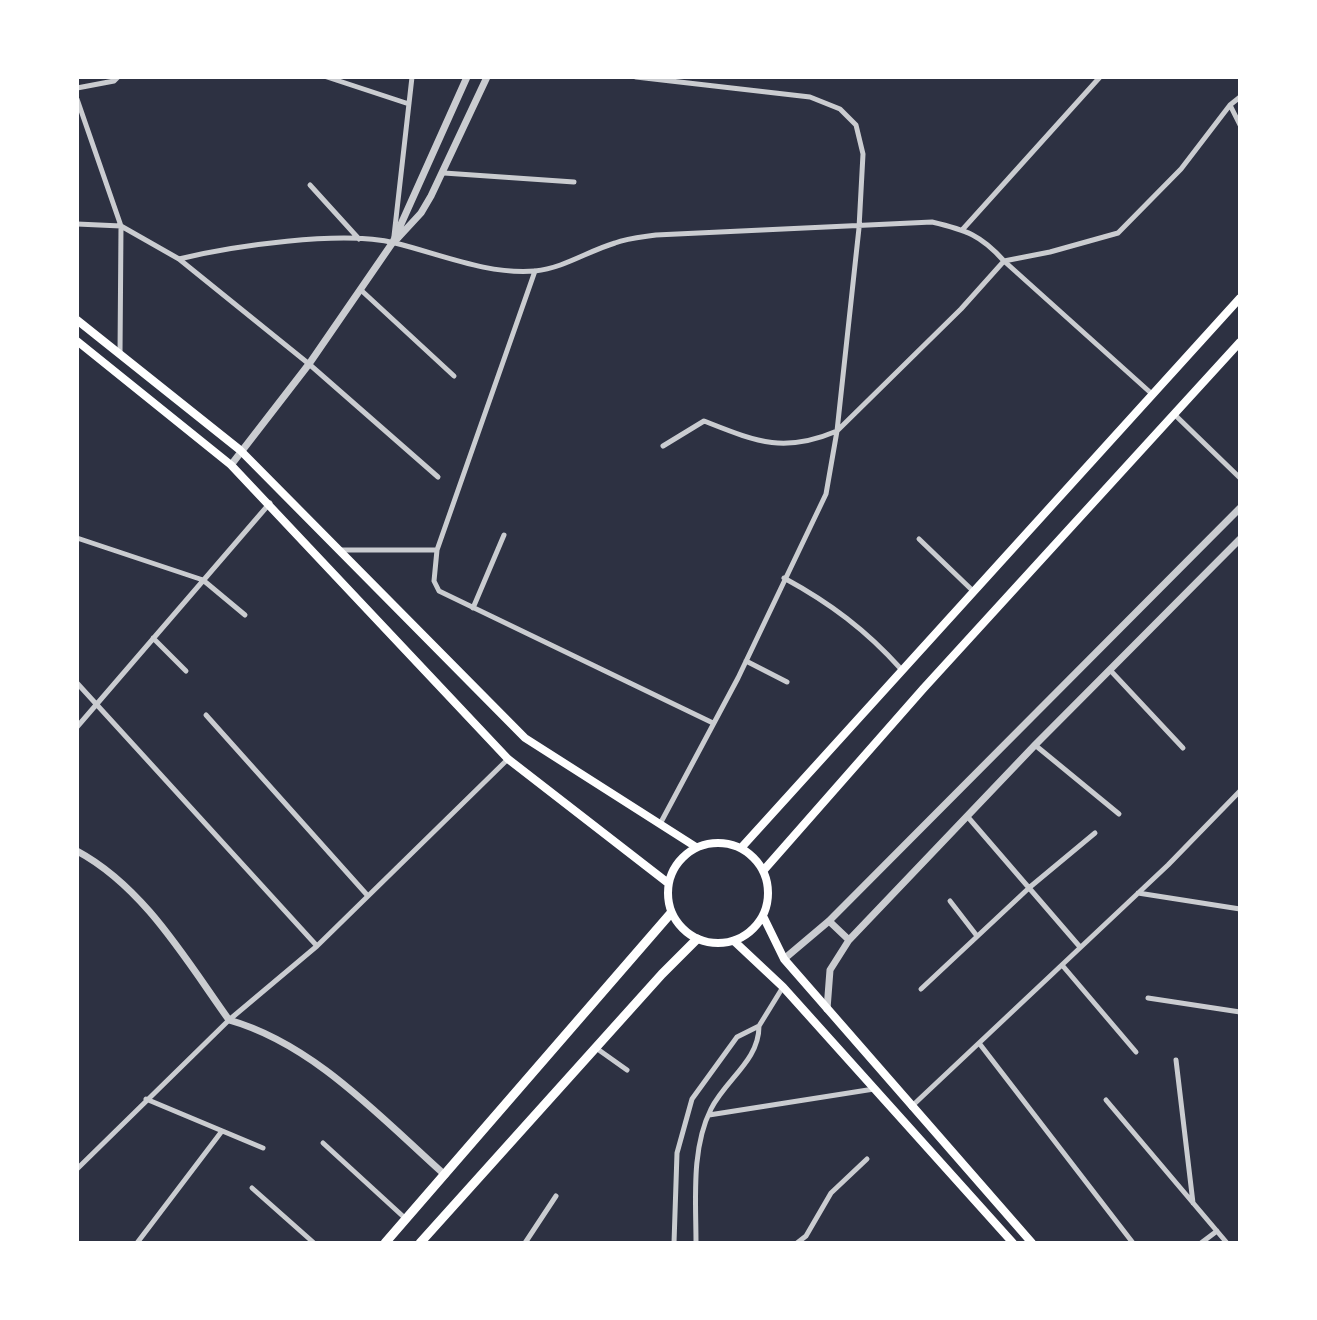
<!DOCTYPE html>
<style>
body{margin:0}
#map{position:relative;width:1317px;height:1320px;overflow:hidden;background:#2d3142;font-family:Poppins,sans-serif}
canvas{display:block}
.frame{position:absolute;inset:0;border:79px solid #fff;pointer-events:none}
</style>
<div id="map">
<canvas width="1317" height="1320"></canvas>
<div class="frame"></div>
</div>
<script>
const ctx = document.querySelector('canvas').getContext('2d');
ctx.lineJoin = 'round';
function trace(path, color, width, dash) { ctx.strokeStyle = color; ctx.lineWidth = width; ctx.lineCap = dash ? 'butt' : 'round'; ctx.setLineDash(dash || []); ctx.stroke(path); }
trace(new Path2D(`
 M327,77L409,104
 M636,77L810,97L840,109L856,125L863,154L859,228L837,431L826,494L738,678L660,824
 M77,88L114,81L118,77
 M77,99L121,226L120,354
 M1230,105L1240,125
 M444,173L574,182
 M310,185L359,239
 M77,224L121,226L179,259L309,364L438,477
 M963,229L1100,77
 M394,236L412,77
 M179,259C232,246 342,230 395,243C440,254 488,275 535,271C564,268 588,251 615,243C628,238 643,237 656,235L932,222C966,230 981,235 1004,261L1152,394
 M1004,261L1050,252L1118,233L1181,169L1230,105L1240,97
 M362,291L454,376
 M1174,414L1240,478
 M663,446L704,421C755,441 783,454 837,431L961,309L1004,261
 M77,538L203,580L245,615
 M919,539L973,591
 M339,550H437L535,271
 M437,550L434,581L439,591L713,723
 M784,578C830,603 866,630 901,669
 M473,608L504,535
 M153,638L186,671
 M746,661L787,682
 M1110,670L1183,748
 M77,683L317,946
 M206,715L368,896
 M77,727L270,503
 M1035,745L1119,814
 M967,816L1080,947
 M1138,893L1240,909
 M950,901L977,936
 M1062,965L1136,1052
 M921,989L1030,887L1095,833
 M1148,998L1240,1012
 M759,1026L783,987
 M979,1043L1133,1243
 M596,1048L627,1070
 M1176,1060L1193,1203
 M146,1099L263,1148
 M1106,1100L1227,1243
 M911,1107L1168,865L1240,791
 M709,1115L874,1089
 M323,1143L407,1220
 M77,1169L229,1020L317,946L508,759
 M252,1188L314,1243
 M137,1243L222,1131
 M525,1243L556,1196
 M674,1243L677,1153L692,1099L737,1037L759,1026
 M696,1243C696,1199 691,1149 711,1109C726,1079 759,1061 759,1026
 M797,1243L806,1236L831,1193L867,1159
 M1201,1243L1217,1231`), '#caccd0', 5);
trace(new Path2D(`
 M397,239L421,213L431,196L487,77
 M231,465L309,364L393,242L467,77
 M77,851C144,887 186,960 229,1020C314,1044 381,1118 445,1175
 M829,921L849,940
 M784,959L829,921L1240,508
 M827,1009L830,970L849,940L1035,745L1240,539`), '#caccd0', 7);
trace(new Path2D(`
 M77,320L240,450L525,738L696,847
 M77,341L231,465L508,759L668,883
 M668 893a50 50 0 1 1 100 0a50 50 0 1 1-100 0Z
 M741,848L1240,298
 M763,871L923,689L1240,342
 M763,916L784,959L1032,1243
 M734,941L783,987L1013,1243`), '#fff', 8);
trace(new Path2D(`
 M385,1243L671,913
 M420,1243L662,974L697,939`), '#fff', 9);
</script>
